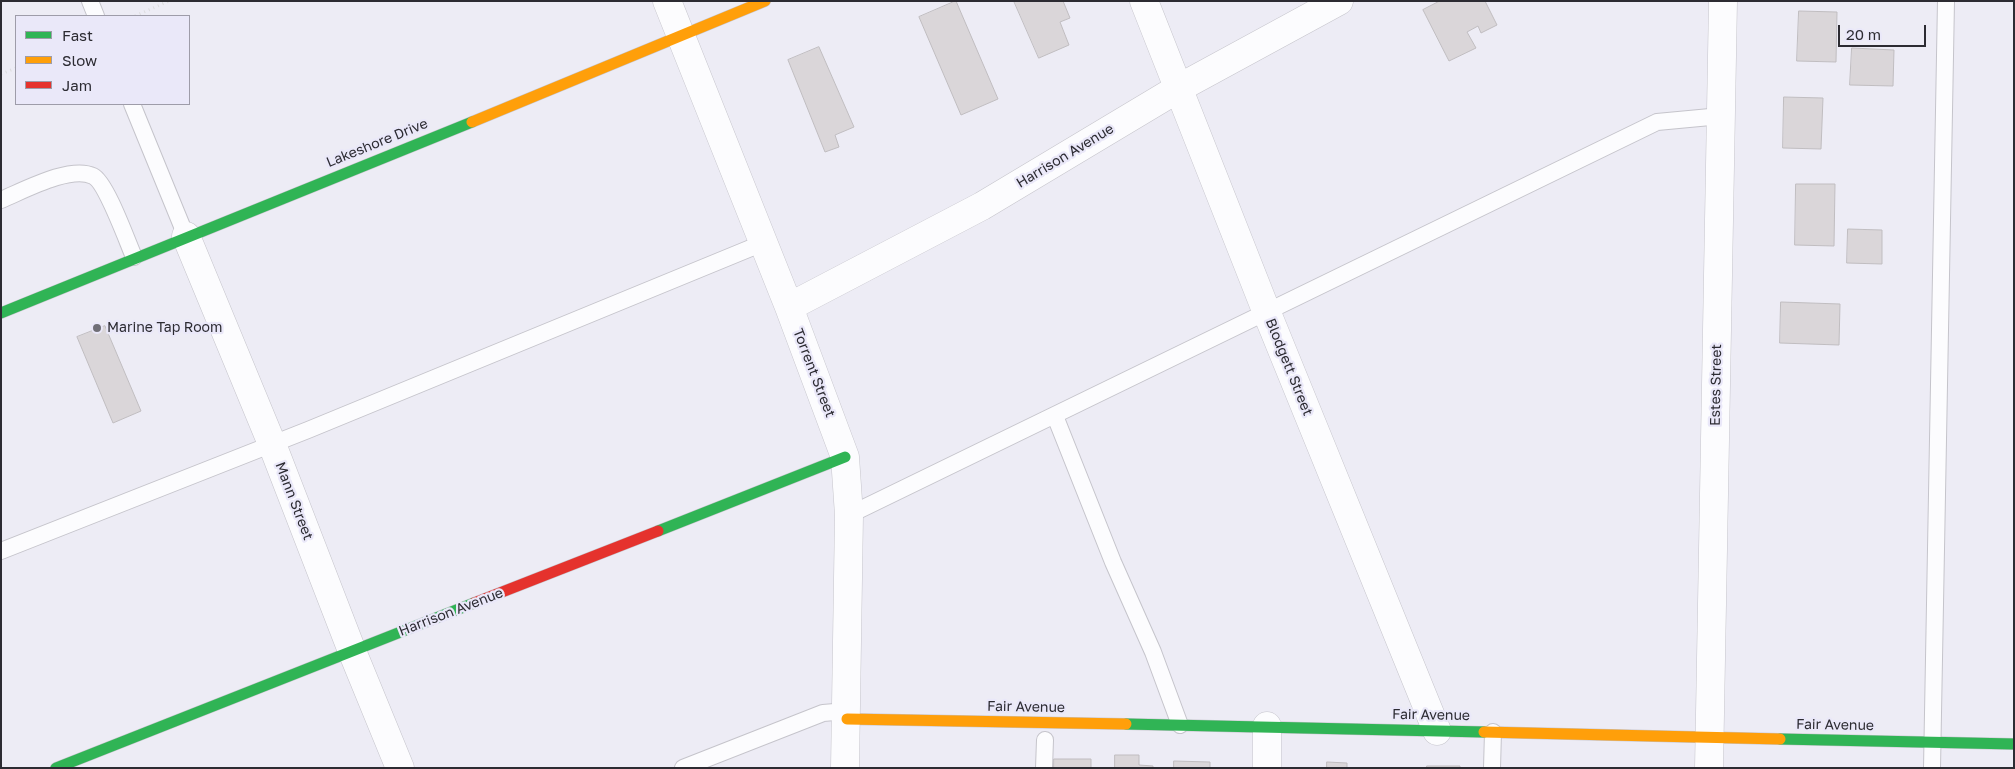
<!DOCTYPE html>
<style>
body{margin:0}
#map{position:relative;width:2015px;height:769px;overflow:hidden;background:#edecf5;font-family:"Golos Text",sans-serif}
canvas{display:block}
.frame{position:absolute;inset:0;border:2px solid #2c2b32;pointer-events:none}
.legend{position:absolute;left:15px;top:15px;width:175px;height:90px;box-sizing:border-box;background:#eae8f9;border:1px solid #9e9ca9;margin:0;padding:6px 9px;list-style:none;font-size:15px;color:#2c2b32}
.legend li{display:flex;align-items:center;gap:10px;height:25px}
.legend b{width:25px;border:1px solid #9e9ca9}
.scale{position:absolute;left:1838px;top:25px;width:88px;height:22px;box-sizing:border-box;border:2px solid #2c2b32;border-top:0;padding-left:6px;font-size:15px;line-height:18px;white-space:nowrap;color:#2c2b32;-webkit-text-stroke:4px #eae8f9;paint-order:stroke}
</style>
<div id="map">
<canvas width="2015" height="769"></canvas>
<div class="frame"></div>
<ul class="legend">
<li><b style="height:6px;background:#30b455"></b>Fast</li>
<li><b style="height:6px;background:#ff9f0a"></b>Slow</li>
<li><b style="height:6px;background:#e5322d"></b>Jam</li>
</ul>
<div class="scale">20 m</div>
</div>
<script>
const ctx = document.querySelector('canvas').getContext('2d');
ctx.lineJoin = 'round';
function fill(path, color) { ctx.fillStyle = color; ctx.fill(path, 'evenodd'); }
function trace(path, color, width, dash) { ctx.strokeStyle = color; ctx.lineWidth = width; ctx.lineCap = dash ? 'butt' : 'round'; ctx.setLineDash(dash || []); ctx.stroke(path); }
function label(font, color, halo, rows, align = 'center') {
  ctx.font = font + ' "Golos Text",sans-serif'; ctx.lineWidth = 4.5; ctx.setLineDash([]); ctx.textBaseline = 'middle'; ctx.strokeStyle = halo; ctx.fillStyle = color; for (const [text, x, y, turn = 0] of rows) {
    ctx.save(); ctx.translate(x, y); ctx.rotate((+turn || 0) * Math.PI / 180); ctx.textAlign = isNaN(turn) ? turn : align; if (halo) ctx.strokeText(text, 0, 0); ctx.fillText(text, 0, 0); ctx.restore();
  }
}
const building = new Path2D(`
 M956,1L998,99L961,115L919,17Z
 M1014,1H1063L1070,18L1060,22L1069,45L1039,58Z
 M1440,1H1485L1497,25L1481,33L1478,26L1467,32L1476,48L1449,61L1423,10Z
 M1799,11L1837,12L1836,62L1797,61Z
 M819,47L854,127L835,135L839,147L825,152L788,60Z
 M1852,48L1894,50L1893,86L1850,85Z
 M1784,97L1823,98L1821,149L1783,148Z
 M1796,184H1835L1834,246L1795,245Z
 M1848,229L1882,230V264L1847,263Z
 M1781,302L1840,304L1839,345L1780,343Z
 M105,326L141,411L113,423L77,337Z
 M1115,755H1139V765L1153,766V768H1115Z
 M1054,759H1091V768H1054Z
 M1174,761L1210,762V768H1174Z
 M1327,762L1347,763V768H1327Z
 M1427,766H1460V768H1427Z`);
fill(building, '#dad6d9');
trace(building, '#c0bdc0', 1);
const lane = new Path2D(`
 M90,1L96,16
 M132,104L186,236
 M1,200C23,191 70,165 93,176C106,182 127,241 134,257
 M1055,416L1113,562L1153,652L1180,725
 M849,515L1657,122L1721,116
 M1,551L308,430L763,243
 M683,768L823,713L847,711
 M1044,768L1045,740
 M1492,768L1493,732
 M1932,768L1946,1`);
const street = new Path2D(`
 M667,1L789,307L845,457L849,515L845,768
 M1144,1L1267,313L1437,731
 M186,236L272,444L352,651L400,768
 M789,307L982,206L1179,88L1339,1
 M1267,768V726
 M1709,768L1723,1`);
const fast = new Path2D(`
 M1,313L472,122
 M658,531L845,457
 M1126,724L1484,732
 M1780,739L2014,744
 M56,768L474,603`);
const slow = new Path2D(`
 M472,122L765,1
 M847,719L1126,724
 M1484,732L1780,739`);
const jam = new Path2D(`
 M474,603L658,531`);
trace(lane, '#c5c4cb', 18);
trace(street, '#c5c4cb', 29);
trace(fast, '#c5c4cb', 12);
trace(slow, '#c5c4cb', 12);
trace(jam, '#c5c4cb', 12);
trace(new Path2D(`
 M135,16L169,1
 M1,74L16,68`), '#dbdbdd', 3, [1, 4]);
trace(lane, '#fcfcfe', 16);
trace(street, '#fcfcfe', 28);
trace(fast, '#30b455', 11);
trace(slow, '#ff9f0a', 11);
trace(jam, '#e5322d', 11);
for (const [x, y, r, color] of [
 [97,328,5,"#706f76"]
]) { const dot = new Path2D(); dot.arc(x, y, r, 0, 2 * Math.PI); ctx.fillStyle = color; ctx.fill(dot); trace(dot, '#eae8f9', 2); }
label('14px', '#2c2b32', '#eae8f9', [
 ["Lakeshore Drive",377,143,-22],
 ["Harrison Avenue",1065,156,-31],
 ["Blodgett Street",1289,367,68],
 ["Torrent Street",814,373,69],
 ["Estes Street",1716,385,-89],
 ["Mann Street",294,501,69],
 ["Harrison Avenue",451,612,-21],
 ["Fair Avenue",1026,707,1],
 ["Fair Avenue",1431,715,1],
 ["Fair Avenue",1835,725,1]
]);
label('14px', '#2c2b32', '#eae8f9', [
 ["Marine Tap Room",107,328]
], 'left');
</script>
